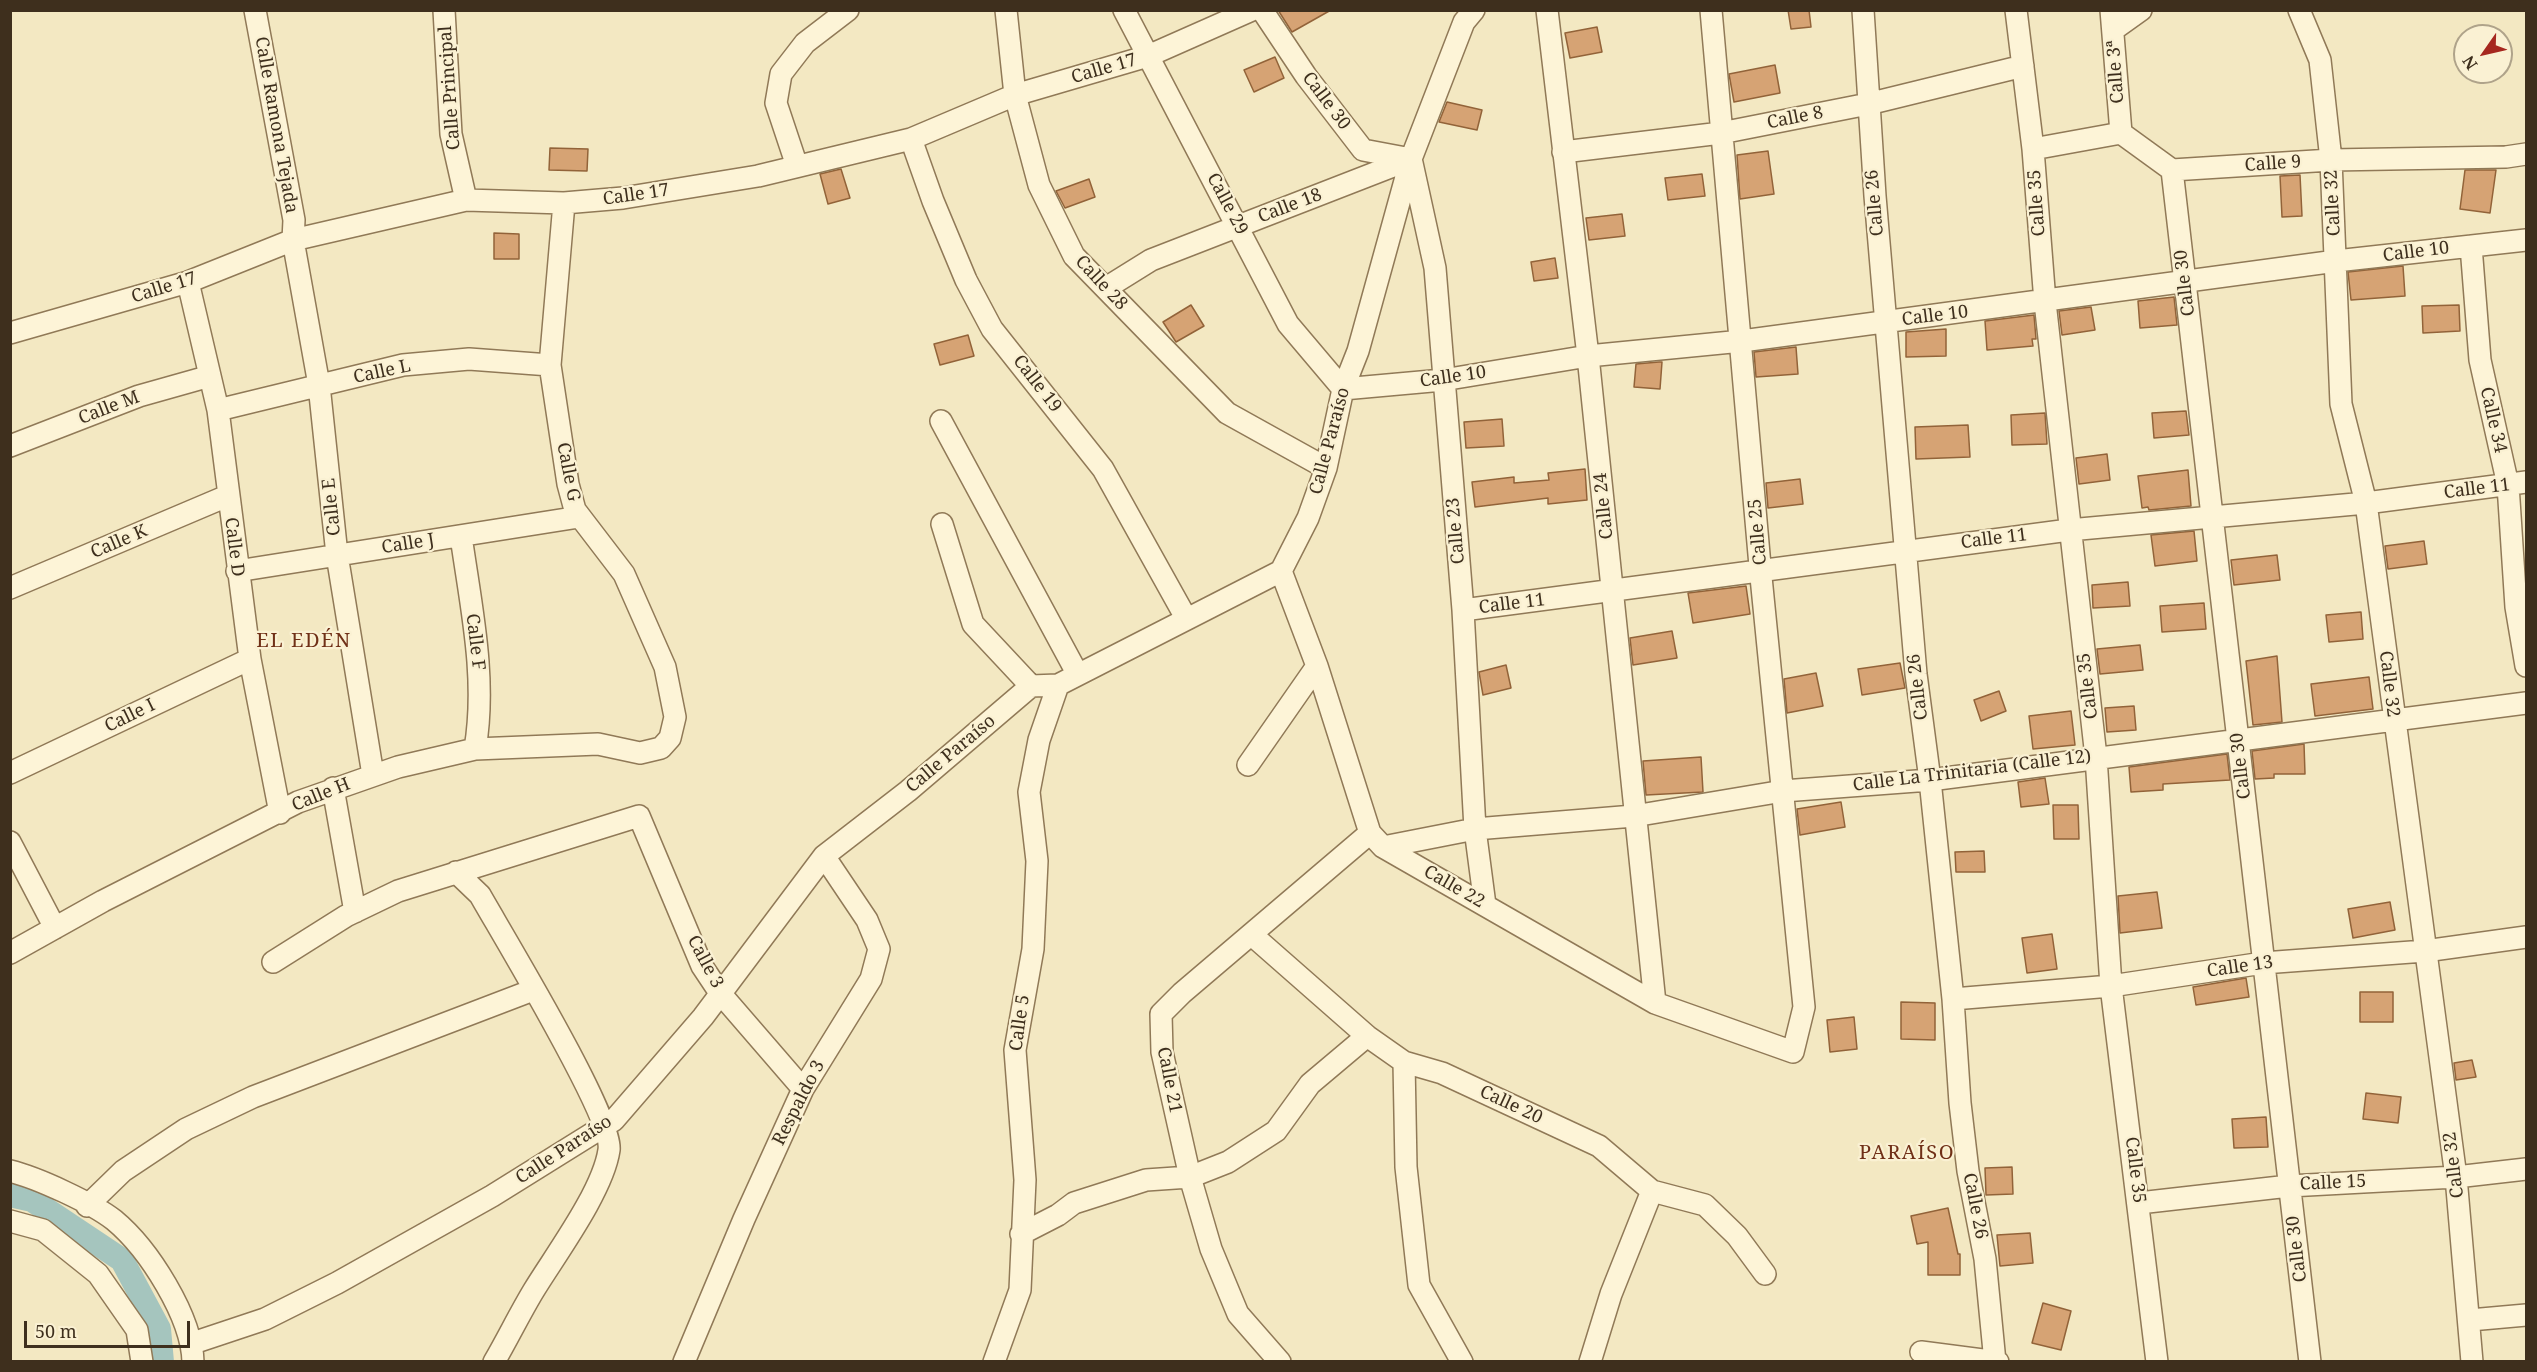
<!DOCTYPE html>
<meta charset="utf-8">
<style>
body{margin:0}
#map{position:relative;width:2537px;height:1372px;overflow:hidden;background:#f3e8c2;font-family:"Noto Serif",serif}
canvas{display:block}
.frame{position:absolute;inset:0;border:12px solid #3e2f1d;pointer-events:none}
.north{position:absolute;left:2453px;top:24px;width:60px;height:60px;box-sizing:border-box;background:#faf1d3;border:2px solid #afa38a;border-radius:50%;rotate:236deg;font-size:16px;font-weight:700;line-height:24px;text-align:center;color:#3e2f1d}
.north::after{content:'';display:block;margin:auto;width:21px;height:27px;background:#a6281f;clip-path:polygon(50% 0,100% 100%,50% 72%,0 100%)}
.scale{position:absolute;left:24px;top:1321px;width:166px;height:27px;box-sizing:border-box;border:3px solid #3e2f1d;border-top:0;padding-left:8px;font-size:18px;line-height:21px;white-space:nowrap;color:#3e2f1d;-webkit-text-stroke:4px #faf1d3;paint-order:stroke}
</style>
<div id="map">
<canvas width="2537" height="1372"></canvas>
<div class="frame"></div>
<div class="north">N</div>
<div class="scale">50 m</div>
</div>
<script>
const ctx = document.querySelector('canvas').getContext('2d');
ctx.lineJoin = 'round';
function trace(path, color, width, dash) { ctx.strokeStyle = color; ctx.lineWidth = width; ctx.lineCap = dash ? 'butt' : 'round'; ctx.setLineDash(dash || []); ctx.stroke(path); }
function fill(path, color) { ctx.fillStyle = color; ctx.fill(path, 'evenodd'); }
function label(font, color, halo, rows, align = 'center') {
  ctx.font = font + ' "Noto Serif",serif'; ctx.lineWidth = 4.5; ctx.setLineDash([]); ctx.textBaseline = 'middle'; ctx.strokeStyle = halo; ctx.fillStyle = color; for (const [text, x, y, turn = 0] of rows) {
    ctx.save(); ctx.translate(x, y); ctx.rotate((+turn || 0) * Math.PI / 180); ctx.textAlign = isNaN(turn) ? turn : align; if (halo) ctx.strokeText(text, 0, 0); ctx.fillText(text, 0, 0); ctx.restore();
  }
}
trace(new Path2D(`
 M10,1195L32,1200L122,1260L159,1329L162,1362`), '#a5c5be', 24);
const building = new Path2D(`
 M1278,10H1331L1292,32Z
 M1788,10H1809L1811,27L1791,29Z
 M1597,27L1602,52L1570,58L1565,33Z
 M1275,57L1284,78L1254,92L1244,70Z
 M1775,65L1780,93L1734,102L1729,74Z
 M1447,102L1482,110L1477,130L1439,122Z
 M550,148L588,149L587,171L549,170Z
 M1768,151L1774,194L1740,199L1737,155Z
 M841,169L850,198L828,204L820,174Z
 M2465,170H2496L2490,213L2460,209Z
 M1702,174L1705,196L1668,200L1665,178Z
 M2300,175L2302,216L2282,217L2280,176Z
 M1089,179L1095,197L1065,208L1056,191Z
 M1622,214L1625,236L1589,240L1586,218Z
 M494,233L519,234V259H494Z
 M1555,258L1558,278L1534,281L1531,262Z
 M2403,266L2405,296L2351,300L2348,272Z
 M2174,297L2177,325L2140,328L2138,301Z
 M1191,305L1204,326L1176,342L1163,322Z
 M2459,305L2460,331L2423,333L2422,306Z
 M2091,307L2095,330L2062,335L2059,311Z
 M2034,315L2036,339H2032L2033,346L1987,350L1985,321Z
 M1946,329V356L1906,357V332Z
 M968,335L974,356L940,365L934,344Z
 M1796,347L1798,374L1756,377L1754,352Z
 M1659,362H1662L1660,389L1634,387L1636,364Z
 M2186,411L2189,435L2154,438L2152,413Z
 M2045,413L2047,444L2012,445L2011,415Z
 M1502,419L1504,446L1466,448L1464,422Z
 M1968,425L1970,457L1916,459L1915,427Z
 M2107,454L2110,480L2079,484L2076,458Z
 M1585,469L1587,500L1548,504V498L1475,507L1472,482L1514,477V483L1549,480L1548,473Z
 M2188,470L2191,506L2149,510L2148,507L2142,508L2138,476Z
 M1800,479L1803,504L1768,508L1766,483Z
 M2194,531L2197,561L2155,566L2151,535Z
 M2424,541L2427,564L2388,569L2385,546Z
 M2277,555L2280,580L2234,585L2231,560Z
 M2128,582L2130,606L2093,608L2092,585Z
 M1746,586L1750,614L1693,623L1688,593Z
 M2204,603L2206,629L2162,632L2160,606Z
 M2361,612L2363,639L2329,642L2326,615Z
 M1672,631L1677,658L1633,665L1630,638Z
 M2140,645L2143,670L2100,674L2097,649Z
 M2277,656L2282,722L2253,725L2246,661Z
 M1900,663L1905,688L1862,695L1858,669Z
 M1506,665L1511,688L1483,695L1479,672Z
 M1816,673L1823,706L1787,713L1784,679Z
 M2369,677L2373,709L2315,716L2311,684Z
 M1999,691L2006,711L1981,721L1974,700Z
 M2134,706L2136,730L2107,732L2105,708Z
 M2071,711L2075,745L2033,749L2029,716Z
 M2304,744L2305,774H2274V778L2255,779L2252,751Z
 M2227,754L2230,780L2163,784V790L2131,792L2129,767Z
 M1701,757L1703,792L1646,795L1643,761Z
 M2045,778L2049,804L2021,807L2018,782Z
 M1841,802L1845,827L1800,835L1797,809Z
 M2053,805H2078L2079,839H2054Z
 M1984,851L1985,872H1956L1955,852Z
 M2157,892L2162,928L2120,933L2118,896Z
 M2390,902L2395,930L2353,938L2348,909Z
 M2052,934L2057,969L2027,973L2022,938Z
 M2246,978L2249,997L2196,1005L2193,987Z
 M2360,992H2393V1022H2360Z
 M1901,1002L1935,1003V1040L1901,1039Z
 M1854,1017L1857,1049L1830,1052L1827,1020Z
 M2472,1060L2476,1077L2456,1080L2454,1063Z
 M2366,1093L2401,1097L2398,1123L2363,1119Z
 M2266,1117L2268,1147L2234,1148L2232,1119Z
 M2012,1167L2013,1194L1986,1195L1985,1168Z
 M1948,1208L1958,1254H1960V1275H1928V1242L1917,1244L1911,1216Z
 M2030,1233L2033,1263L2000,1266L1997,1235Z
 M2043,1303L2071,1311L2061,1350L2032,1343Z`);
fill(building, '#d6a374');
trace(building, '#926339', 1.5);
const minor = new Path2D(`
 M255,10L294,220L293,240L319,385L337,555L373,775
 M444,10L451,134L466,200
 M1006,10L1015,95L1039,185L1074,256L1227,413L1326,468
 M1124,10L1288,324L1343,389L1443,380L1588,356L1742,341L2336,261L2526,240
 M1262,10L1306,76L1363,150L1411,159
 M1547,10L1588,356L1655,1003
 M1863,10L1875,196L1916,674L1930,780L1953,999L1960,1103L1968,1171L1985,1259L1995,1362
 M2016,10L2033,149L2045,302L2096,757L2111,986L2157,1362
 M2111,10L2121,133
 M2299,10L2320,60L2331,160L2341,404L2366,503L2456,1177L2472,1362
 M2113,30L2141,10
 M911,139L933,201L966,280L992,329L1103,469L1186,618
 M2033,149L2121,133L2172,170L2331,160L2506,157L2526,154
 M1563,152L1721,133L1868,104L2023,66
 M1412,163L1435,268L1463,610L1475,829L1485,905
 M797,166L776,103L781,74L805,43L848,10
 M2172,170L2310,1362
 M2471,246L2480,360L2508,485L2516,607L2526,666
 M188,282L218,410L250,659L280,813
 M1106,288L1151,260L1411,159
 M10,333L188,282L293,240L466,200L564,203L623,198L758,176L911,139L1015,95L1148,56L1252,10
 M218,410L403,365L469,359L550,365
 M941,421L1077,673
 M10,446L139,396L210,376
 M942,524L973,624L1031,686
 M461,536C471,607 487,678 475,749
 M237,571L579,517
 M1281,571L1317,666L1370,833L1383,847L1655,1003L1793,1052L1804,1007L1761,577L1711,10
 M10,588L227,496
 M1463,610L2069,530L2366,503L2526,482
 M1248,765L1317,666
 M10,773L250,659
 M333,788L355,912
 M10,842L55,928
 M1383,847L1475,829L1634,816L1783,791L1930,780L2526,703
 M456,872L480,895C502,934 614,1118 609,1150C603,1191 556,1254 534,1290C520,1313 508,1338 494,1362
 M1252,935L1367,1036L1404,1062L1442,1073L1599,1146L1652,1191L1705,1205L1737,1236L1765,1274
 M10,953L103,901L298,802L398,767L475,749L598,744L640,753L661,748L670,738L675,717L665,667L624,574L575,510L568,484L550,365L564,203
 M273,962L346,916L398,891L639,816L702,966L720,993L803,1089
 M1953,999L2111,986L2263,963L2425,951L2526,937
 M1404,1062L1406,1167L1419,1285L1462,1362
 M10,1171C38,1178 92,1203 114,1220C149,1249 192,1317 193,1362
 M2139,1203L2289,1186L2456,1177L2526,1169
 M87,1206L123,1171L186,1129L253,1097L533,990
 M10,1221L43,1230L98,1274L137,1330L142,1362
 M1021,1234L1058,1215L1074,1203L1146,1180L1190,1177L1228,1162L1276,1131L1310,1084L1367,1036
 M2470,1320L2526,1315
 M193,1343L265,1319L337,1283L492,1196L614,1120L703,1017L824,856L908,791L1031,686L1058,685L1281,571L1308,518L1326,468L1343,389L1358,351L1411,159L1464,22L1474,10
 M1921,1352L1998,1362
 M684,1362L744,1219L803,1089L871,979L879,949L867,920L824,856
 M994,1362L1020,1290L1025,1180L1015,1050L1033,949L1037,861L1029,792L1039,740L1058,685
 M1280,1362L1238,1314L1211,1249L1190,1177L1162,1052L1161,1014L1182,993L1370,833
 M1590,1362L1611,1294L1652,1191`);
trace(minor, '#907957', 24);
trace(minor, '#fdf4d7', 21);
label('18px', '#3e2f1d', '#faf1d3', [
 ["Calle 17",1104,69,-16],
 ["Calle 3ª",2116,72,-94],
 ["Calle Principal",450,88,-94],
 ["Calle 30",1326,101,53],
 ["Calle 8",1795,118,-11],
 ["Calle Ramona Tejada",276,125,80],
 ["Calle 9",2273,164,-4],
 ["Calle 17",636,195,-8],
 ["Calle 26",1875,203,-95],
 ["Calle 35",2037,203,-94],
 ["Calle 32",2333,203,-93],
 ["Calle 29",1227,204,62],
 ["Calle 18",1290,206,-21],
 ["Calle 10",2416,252,-7],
 ["Calle 28",1101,283,47],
 ["Calle 30",2185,283,-97],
 ["Calle 17",164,288,-17],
 ["Calle 10",1935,316,-7],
 ["Calle L",382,372,-12],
 ["Calle 10",1453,377,-8],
 ["Calle 19",1037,384,52],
 ["Calle M",109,408,-21],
 ["Calle 34",2493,420,77],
 ["Calle Paraíso",1330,441,-75],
 ["Calle G",568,472,79],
 ["Calle 11",2477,489,-7],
 ["Calle 24",1604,506,-96],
 ["Calle E",332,507,-96],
 ["Calle 23",1456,531,-95],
 ["Calle 25",1758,532,-95],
 ["Calle 11",1994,539,-7],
 ["Calle K",119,542,-23],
 ["Calle J",408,544,-9],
 ["Calle D",234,547,83],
 ["Calle 11",1512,604,-7],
 ["Calle F",475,642,83],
 ["Calle 32",2389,684,83],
 ["Calle 35",2088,686,-97],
 ["Calle 26",1918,687,-97],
 ["Calle I",130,716,-26],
 ["Calle Paraíso",951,754,-40],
 ["Calle 30",2241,766,-97],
 ["Calle La Trinitaria (Calle 12)",1972,771,-7],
 ["Calle H",321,795,-22],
 ["Calle 22",1454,887,30],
 ["Calle 3",705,962,62],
 ["Calle 13",2240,967,-8],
 ["Calle 5",1020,1023,-82],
 ["Calle 21",1169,1080,79],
 ["Respaldo 3",799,1103,-63],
 ["Calle 20",1511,1105,25],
 ["Calle Paraíso",564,1150,-33],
 ["Calle 32",2454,1165,-97],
 ["Calle 35",2135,1170,83],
 ["Calle 15",2333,1183,-3],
 ["Calle 26",1975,1206,79],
 ["Calle 30",2297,1249,-97]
]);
ctx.letterSpacing = '1.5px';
label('20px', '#703017', '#faf1d3', [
 ["EL EDÉN",304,641],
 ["PARAÍSO",1907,1153]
]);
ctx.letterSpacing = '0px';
</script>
